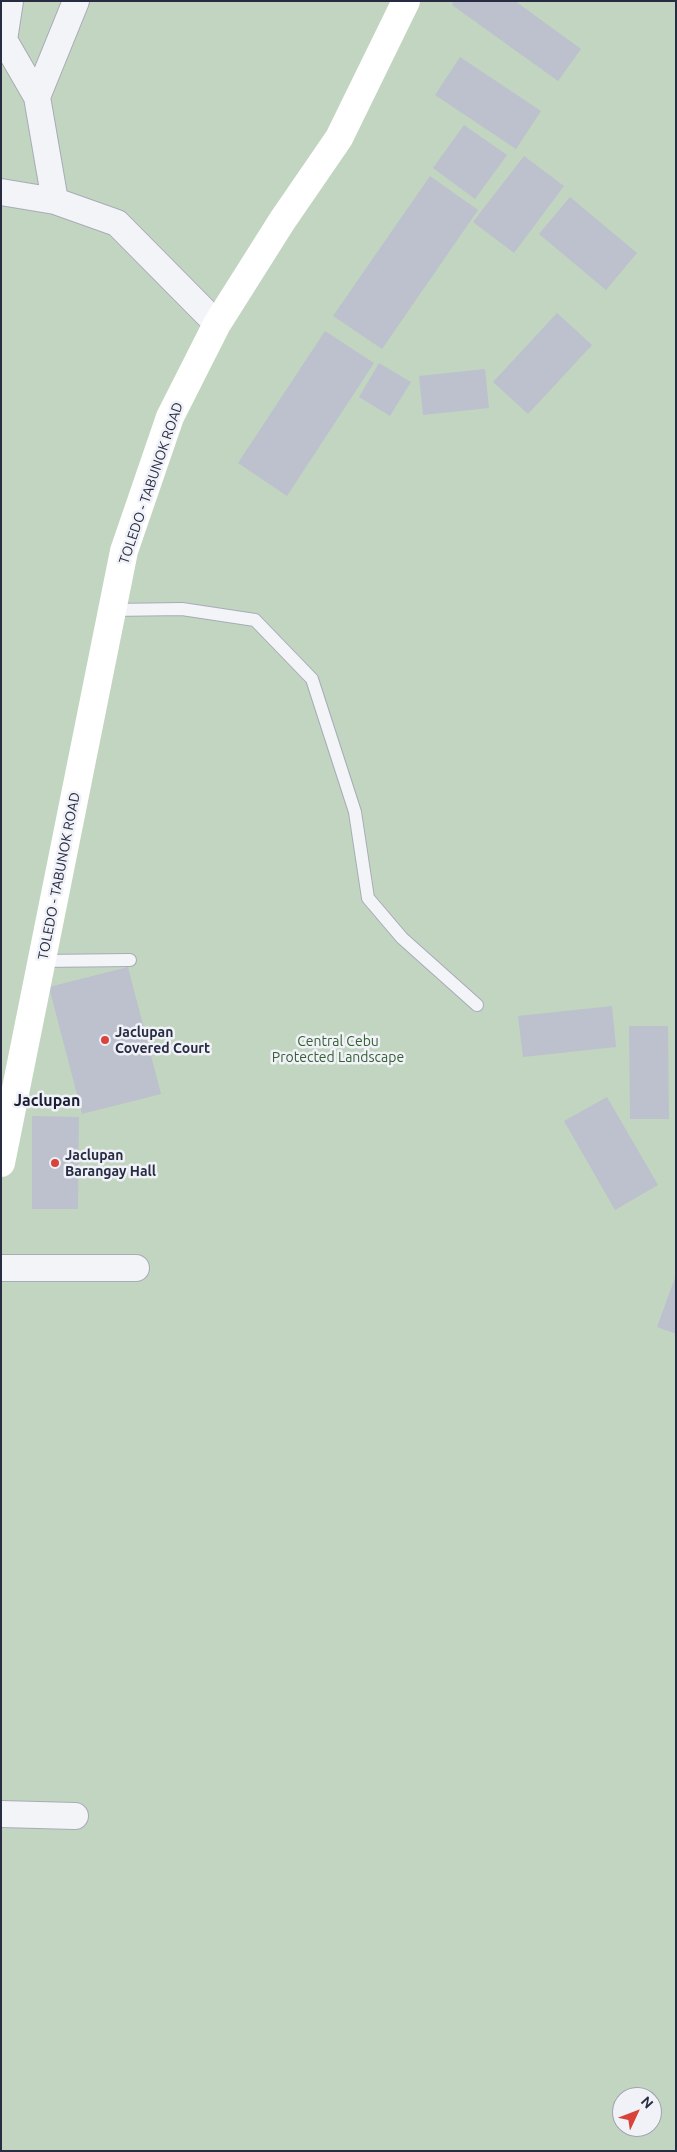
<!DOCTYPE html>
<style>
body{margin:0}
#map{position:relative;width:677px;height:2152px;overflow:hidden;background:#e0e2ea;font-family:Ubuntu,sans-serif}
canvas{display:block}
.frame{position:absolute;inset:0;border:2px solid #272c43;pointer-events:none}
.north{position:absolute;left:612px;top:2087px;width:50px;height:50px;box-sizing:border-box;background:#f0f2f7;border:1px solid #a0a3af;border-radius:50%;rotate:47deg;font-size:14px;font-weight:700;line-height:20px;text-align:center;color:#272c43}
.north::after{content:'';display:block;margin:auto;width:18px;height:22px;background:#d8443c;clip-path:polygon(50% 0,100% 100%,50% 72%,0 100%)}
</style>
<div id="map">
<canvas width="677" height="2152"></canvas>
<div class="frame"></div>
<div class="north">N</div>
</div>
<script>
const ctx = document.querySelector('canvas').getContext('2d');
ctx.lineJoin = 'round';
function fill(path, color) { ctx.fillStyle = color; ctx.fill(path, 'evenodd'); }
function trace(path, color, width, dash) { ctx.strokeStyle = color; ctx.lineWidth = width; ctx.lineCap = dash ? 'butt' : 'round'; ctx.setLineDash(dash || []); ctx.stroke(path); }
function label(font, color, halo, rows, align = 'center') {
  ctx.font = font + ' Ubuntu,sans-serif'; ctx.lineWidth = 5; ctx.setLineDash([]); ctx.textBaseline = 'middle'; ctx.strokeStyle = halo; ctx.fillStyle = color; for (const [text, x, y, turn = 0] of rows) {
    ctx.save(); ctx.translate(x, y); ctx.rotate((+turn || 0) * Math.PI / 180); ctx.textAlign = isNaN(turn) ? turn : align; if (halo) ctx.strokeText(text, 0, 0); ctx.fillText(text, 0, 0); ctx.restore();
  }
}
fill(new Path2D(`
 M1,1H676V2151H1ZM622,2097H652V2127H622Z`), '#c2d5c1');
fill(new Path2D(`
 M454,1H515L581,49L558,81L452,5Z
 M460,57L541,111L516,149L435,95Z
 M464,125L507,155L475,199L433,168Z
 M524,156L564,186L514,253L473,222Z
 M430,176L478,210L382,349L333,316Z
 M570,197L637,253L606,290L539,234Z
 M557,313L592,345L528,414L493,382Z
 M325,331L374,363L287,496L238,463Z
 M379,363L411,382L390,416L359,397Z
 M485,369L489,408L423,415L419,376Z
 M128,967L161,1094L82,1114L49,987Z
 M612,1006L616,1047L523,1057L518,1016Z
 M629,1026H668L669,1119H630Z
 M607,1097L658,1185L615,1210L564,1121Z
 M32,1116L79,1117L78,1209H32Z
 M676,1275V1334L657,1327Z`), '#bdc0cd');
const service = new Path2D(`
 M112,610L182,609L255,620L312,679L355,812L368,898L402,938L477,1005
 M42,961L130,960`);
const minor = new Path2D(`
 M10,1L4,40L37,97
 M1,192L55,201L117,223L217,324
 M55,201L37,97L76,1
 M1,1268H136
 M1,1814L75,1816`);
trace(service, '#a8abb8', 14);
trace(minor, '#a8abb8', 28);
trace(service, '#f3f4f8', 12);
trace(minor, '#f3f4f8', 26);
trace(new Path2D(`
 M1,1163L124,551L170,417L217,324L282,221L339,138L406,1`), '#fff', 28);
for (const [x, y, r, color] of [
 [105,1040,5,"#d8443c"],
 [55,1163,5,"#d8443c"]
]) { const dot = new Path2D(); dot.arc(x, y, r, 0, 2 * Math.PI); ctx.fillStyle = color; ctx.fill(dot); trace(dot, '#f0f2f7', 2); }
label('14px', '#272c43', '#f0f2f7', [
 ["TOLEDO - TABUNOK ROAD",151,483,-71],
 ["TOLEDO - TABUNOK ROAD",59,876,-79]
]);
label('bold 14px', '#272c43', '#f0f2f7', [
 ["Jaclupan",115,1032],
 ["Covered Court",115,1048],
 ["Jaclupan",65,1155],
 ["Barangay Hall",65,1171]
], 'left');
label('14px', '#346034', '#f0f2f7', [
 ["Central Cebu",338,1041],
 ["Protected Landscape",338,1057]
]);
label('bold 16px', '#1a1d34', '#f0f2f7', [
 ["Jaclupan",47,1101]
]);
</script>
